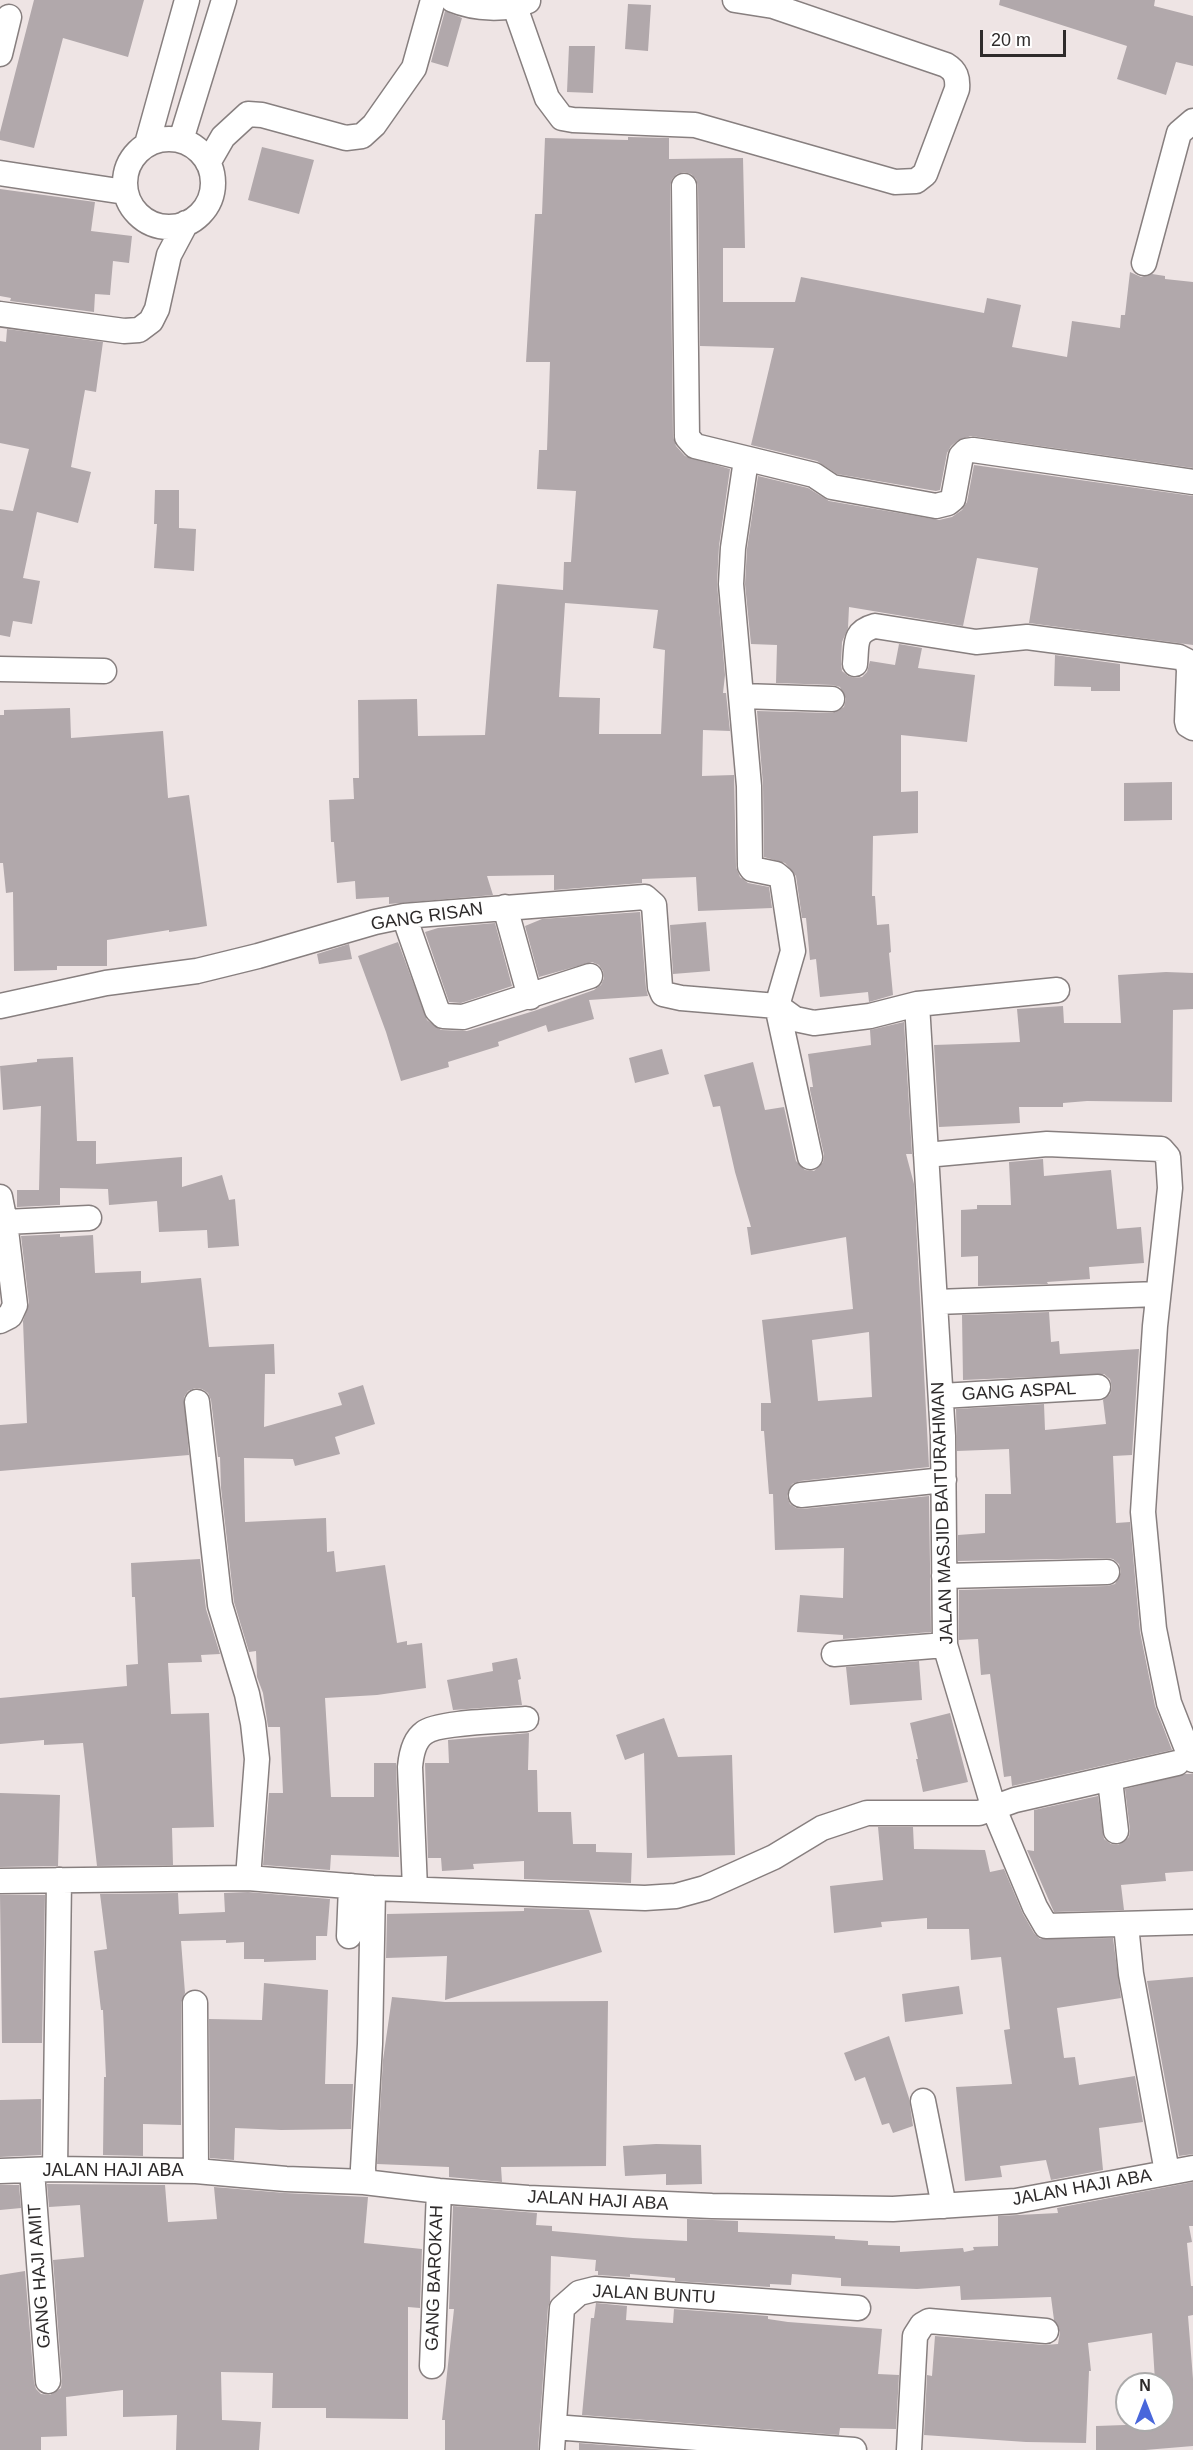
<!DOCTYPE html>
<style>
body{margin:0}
#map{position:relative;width:1193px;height:2450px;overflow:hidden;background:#eee4e4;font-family:Helvetica,sans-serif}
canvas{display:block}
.north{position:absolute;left:1115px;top:2372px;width:60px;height:60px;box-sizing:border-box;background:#fff;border:2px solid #abaaaa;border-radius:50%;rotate:0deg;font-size:16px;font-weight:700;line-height:24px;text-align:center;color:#2e2b2b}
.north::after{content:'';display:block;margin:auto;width:21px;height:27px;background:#4967db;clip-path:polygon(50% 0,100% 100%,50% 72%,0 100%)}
.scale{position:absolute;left:980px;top:30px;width:86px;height:27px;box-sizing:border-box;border:3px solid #2e2b2b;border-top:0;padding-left:8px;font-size:18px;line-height:21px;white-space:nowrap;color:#2e2b2b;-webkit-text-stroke:4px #fff;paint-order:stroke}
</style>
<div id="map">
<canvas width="1193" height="2450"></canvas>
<div class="north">N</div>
<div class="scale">20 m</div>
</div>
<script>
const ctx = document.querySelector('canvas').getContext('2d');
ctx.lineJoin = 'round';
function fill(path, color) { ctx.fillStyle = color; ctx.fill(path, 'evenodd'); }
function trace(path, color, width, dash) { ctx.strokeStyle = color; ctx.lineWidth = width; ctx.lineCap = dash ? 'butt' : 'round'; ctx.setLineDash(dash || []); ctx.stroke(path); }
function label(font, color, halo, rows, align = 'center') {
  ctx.font = font + ' Helvetica,sans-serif'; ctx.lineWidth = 4.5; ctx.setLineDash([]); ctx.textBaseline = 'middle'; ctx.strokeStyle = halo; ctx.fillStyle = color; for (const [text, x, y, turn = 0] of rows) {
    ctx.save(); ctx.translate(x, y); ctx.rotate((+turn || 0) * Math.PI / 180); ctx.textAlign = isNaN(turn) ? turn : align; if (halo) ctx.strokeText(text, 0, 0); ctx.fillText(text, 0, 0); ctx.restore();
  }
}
fill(new Path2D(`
 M34,0H144L128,57L63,38L34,148L0,140V132Z
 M1000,0H1155L1154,6L1193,16V66L1176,62L1166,95L1117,79L1127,46L999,5Z
 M628,4L651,5L648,51L625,49Z
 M445,11L462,18L448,67L431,62Z
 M569,46H595L593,93L567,92Z
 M628,137L669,138V159L743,158L745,248H723V302H795L801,277L984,313L987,298L1021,305L1012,347L1067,357L1072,321L1120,328L1121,315H1125L1130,272L1141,277L1152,274L1165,276V279L1193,282V468L971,436L957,441L951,446L947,453L940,490L936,491L837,474L817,461L751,445L774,348L700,346L698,186L696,179L691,174L684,172L677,174L672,179L670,186L673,437L676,446L685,456L730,469L719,546L717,583L725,675L723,693H726L730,731L703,730L702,776L734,775L736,867L740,877L748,883L769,887L772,908L698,911L696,877L642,879V883L554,890V875L487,876L493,895L389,904V897L356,899L355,881L337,883L334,842H331L329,800L354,799L353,778H359L358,700L417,699L418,736L485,735L497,584L563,590L564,562H571L576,491L537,489L539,450H547L550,362H526L535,214H542L545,138L628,140ZM565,603L658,610L653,648L665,650L661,734H599L600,698L559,697Z
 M262,147L314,160L299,214L248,200Z
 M0,189L95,202L91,231L132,236L129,263L113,261L110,295L95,294L94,312L10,301L11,298L0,296Z
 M7,329L103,342L96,392L85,390L71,467L91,472L78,523L37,512L23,578L40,581L32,624L13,621L10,637L0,635V509L13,511L29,449L0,443V341L6,342Z
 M974,465L1193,496V645L1029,623L1038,568L977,558L963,626L849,607L848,628L842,642L841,663L842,671L848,676L855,678L862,677L867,672L870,661L895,665L899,644L922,648L918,668L975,675L967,742L901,735V792L918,791V833L873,836L872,896H875L877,925L889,924L891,952L889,953L893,995L869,1002L868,992L820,997L816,959L810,960L806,918H802L796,876L785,863L764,857L763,785L757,711L832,713L844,707L846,699L840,687L833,685L776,683L777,645L751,644L745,584L747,549L758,476L808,488L829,501L939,520L952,517L962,510L967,502Z
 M155,490H179V528L196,529L194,571L154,568L157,524H154Z
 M1055,655L1120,664V691H1091V687L1054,686Z
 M70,708L71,738L163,731L168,798L189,795L207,926L169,932V930L107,940V966H57V970L14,971L13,892L6,893L3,863H0V715H4V710Z
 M1172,782V820L1124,821V783Z
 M640,912L646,988L648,996L589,1000L594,1019L548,1032L546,1025L498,1042L499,1046L448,1062L449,1067L401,1081L386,1032L358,956L398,942L427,1020L441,1030L467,1031L534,1011L594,990L601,985L604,978L603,971L599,965L592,962L539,977L525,926L542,919Z
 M706,922L710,971L673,974L670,925Z
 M495,923L512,986L461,1003L449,1002L425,932L438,928Z
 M349,944L352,959L319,964L317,954Z
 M1166,972L1193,973V1009L1173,1010L1172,1102L1087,1101L1063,1103V1107H1019L1020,1123L939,1127L934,1045L1020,1042L1017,1009L1063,1006L1064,1023H1121L1118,975Z
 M904,1022L912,1154H906L914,1184L929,1467L800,1481L792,1484L787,1496L790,1504L796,1508L802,1509L929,1496L931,1632L843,1639V1635L797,1632L800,1595L843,1598L844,1548L775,1550L773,1494H769L764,1431H761V1403H771L762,1320L853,1309L846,1237L751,1255L747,1227H751L735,1172L720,1106L713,1107L704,1075L753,1062L765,1110L784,1107L796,1161L805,1170L814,1171L823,1162L824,1155L810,1090V1087H813L808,1054L871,1045L870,1030ZM869,1332L872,1397L818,1401L812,1340Z
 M662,1049L669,1074L635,1083L629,1058Z
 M73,1057L77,1141H96V1164L182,1157V1187L222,1175L229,1200L235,1199L239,1246L208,1248L207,1230L159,1232L157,1201L109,1205L108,1189L60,1188V1205L17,1207V1190H39L41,1106L3,1110L0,1066L37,1062V1059Z
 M1043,1159L1044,1176L1111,1170L1117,1229L1141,1227L1144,1263L1089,1267L1090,1279L1047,1282L1048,1284L978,1286V1256L961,1257V1210L977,1209V1205H1011L1009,1162Z
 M60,1234V1237L93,1235L95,1273L141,1271V1283L201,1278L209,1347L274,1344L275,1374H265L264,1427L342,1405L338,1393L363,1385L375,1424L335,1437L340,1454L295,1466L293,1459L244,1458L245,1522L326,1518L327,1552L334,1551L336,1572L385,1565L397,1643L407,1641V1645L422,1643L426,1688L377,1695L325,1698L331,1797H374V1763H396L399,1857L331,1855L330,1870L263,1865L269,1793H283L280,1727H268L263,1693L257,1677L256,1651L249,1652L234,1602L221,1488L220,1457H218L211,1400L208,1393L202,1389L195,1388L188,1391L184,1397L189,1455L0,1471V1425L27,1423L23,1321L29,1303L21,1236Z
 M1049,1312L1051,1342L1059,1341L1060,1354L1139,1349L1132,1455L1113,1456L1116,1523L1130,1522L1140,1632L1155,1706L1172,1750L1012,1786L1011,1776L1004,1777L990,1674L981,1675L978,1639L959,1640V1590L1107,1586L1115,1584L1121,1572L1119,1564L1113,1559L1107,1558L958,1561V1535L985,1533V1494H1011L1009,1449L957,1451L956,1409L1044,1404L1045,1430L1106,1424L1103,1400L1110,1394L1112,1387L1110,1379L1104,1374L963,1380L962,1315Z
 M200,1559L206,1609L220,1654L201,1655L202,1662L168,1663L171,1714L209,1713L214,1827L172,1828L173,1865L97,1866L83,1743L44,1745V1740L0,1744V1698L127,1686L126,1665L138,1664L135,1597H132L131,1563Z
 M517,1658L521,1679L518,1680L522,1705L453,1710L447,1680L493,1671L492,1663Z
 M919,1661L922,1700L850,1705L846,1667Z
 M950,1713L968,1782L923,1792L916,1759H918L910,1723Z
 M664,1718L678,1757L732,1755L735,1855L647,1858L644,1753L625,1760L616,1735Z
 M529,1733L528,1770H537L538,1812H571L573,1844H596V1852L632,1853L631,1883L524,1879V1861L473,1864L474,1869L442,1871L441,1858H428L425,1763H449L448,1740Z
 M1185,1774H1193V1871L1165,1873L1166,1881L1121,1885L1124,1910L1054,1912L1027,1850L1034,1851V1810L1098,1796L1104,1839L1111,1844L1118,1845L1129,1837L1130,1830L1125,1789Z
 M0,1793L60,1795L58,1866L0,1867Z
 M878,1827H913L914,1849L985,1850L990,1872L1004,1869L1023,1914L1034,1933L1040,1939L1113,1938L1121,1998L1057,2008L1064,2058L1075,2057L1079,2085L1135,2076L1143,2122L1099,2128L1103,2170L1051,2180L1046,2160L1000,2166L1002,2177L965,2181L956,2087L1012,2084L1004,2030L1010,2029L1001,1957L971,1960L969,1929H927V1918L881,1922L882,1927L834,1933L830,1886L883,1880Z
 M248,1892L330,1899L327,1936H316V1960L264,1962V1959H244V1942L226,1943V1940L181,1941L185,1993L181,2003V2125L143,2124V2156L103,2155L104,2077H106L103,2010H101L94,1951L107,1949L100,1894L178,1893L179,1914L225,1912L224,1893Z
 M0,1895H45L42,2043H2Z
 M524,1908L589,1910L602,1952L445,2000L447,1956L386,1958L387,1914L524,1911Z
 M1193,1977V2154L1179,2156L1147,1981Z
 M264,1983L328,1990L325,2084H353L351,2129L281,2130L235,2128L234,2160L210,2158L209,2019L262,2020Z
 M959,1986L963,2014L905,2022L902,1994Z
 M392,1997L445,2002L608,2001L606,2166L501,2167L502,2182L449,2177V2167L377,2164L383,2060Z
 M889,2036L909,2098L913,2126L893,2133L889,2123L882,2125L865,2077L855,2081L844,2053Z
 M41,2099V2155L0,2157V2100Z
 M656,2144L701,2145L702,2184L666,2185V2174L625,2176L623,2146Z
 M1193,2182V2226H1189L1192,2242L1187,2243L1191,2286H1193V2315L1188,2316L1193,2379V2446L1145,2450H1096V2426L1154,2424L1153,2420H1163V2384H1151L1150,2381H1155L1152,2333L1088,2343L1091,2371H1089L1086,2443L1026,2442L924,2435L927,2375L932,2376L935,2336L1045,2345L1058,2344L1060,2332L1054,2320L1051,2297L961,2300L960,2286L917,2289L841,2286V2278L792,2274L791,2285L770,2284V2287L675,2281V2278L630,2274V2277L598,2275V2271H595L596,2260L551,2256L550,2302L548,2307L538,2450H445V2420H442L454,2309H449L453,2206L537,2213L536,2225L552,2226V2231L633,2238L687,2241V2219L738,2221V2232L835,2236V2239L868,2241V2245L900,2246V2252L963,2248L964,2252L974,2250L973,2247L998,2246V2216L1058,2213L1057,2208Z
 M47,2184L165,2185L168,2222L217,2219L214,2187L285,2193L368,2197L364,2243L422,2249L420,2308L408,2307V2419L326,2418V2408H272L273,2373L221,2372L222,2420L261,2422L259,2450H176L177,2415L123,2417V2390L66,2397L67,2436L41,2437V2450H0V2275L25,2271L34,2382L36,2389L41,2394L50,2395L61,2388L62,2380L53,2260L84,2257L80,2205L49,2207Z
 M0,2185H19L21,2208L0,2210Z
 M596,2303L627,2306L626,2320L673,2323L674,2309L768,2316V2319L788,2322L882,2329L878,2374L899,2375L896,2429L840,2428L839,2435L582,2415L591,2318H594Z
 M579,2443L668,2450H579Z`), '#b1a8ab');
const minor = new Path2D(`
 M453,0C475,9 506,11 528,1
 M515,7L547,98L562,118L573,120L695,125L895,182L916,181L925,174L957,89C958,78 956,71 946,65L773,6L735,0
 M0,54L9,17
 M125 183a44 44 0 1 1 88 0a44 44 0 1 1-88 0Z
 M181,140L224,0
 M147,144L187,0
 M208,163L223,137L248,114L262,115L346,138L362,136L374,125L414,68L433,0
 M0,173L125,192
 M684,186L687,437L695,446L814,475L832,487L936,506L948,503L953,499L961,456L966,451L973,450L1193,482
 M1144,263L1179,133L1193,121
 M0,314L124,331L139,330L151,321L157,309L169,255L186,223
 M746,460L733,548L731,584L749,786L750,866L752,869L776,874L782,879L793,951L777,1006L810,1157
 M855,664C857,644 853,632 875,626L976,642L1027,637L1179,657L1187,661L1189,670L1187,721L1188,725L1193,728
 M0,669L104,671
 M742,696L832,699
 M505,907L530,997
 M404,916L437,1010L443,1016L463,1017L590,976
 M917,1004L943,1436L945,1645L994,1809L1035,1907L1046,1926L1193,1922
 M0,1006L106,983L197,971L258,956L375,922L404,916L645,897L654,905L660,987L663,994L681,998L777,1006
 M777,1006L795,1019L814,1023L870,1016L917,1004L1057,990
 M926,1155L1047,1144L1161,1149L1168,1157L1170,1188L1155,1326L1143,1512L1154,1629L1169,1703L1191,1759L1193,1760
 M0,1197L5,1222L15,1305L10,1316L0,1321
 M5,1222L89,1218
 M936,1302L1158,1294
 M941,1396L1098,1387
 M197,1402L220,1605L247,1694L253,1723L257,1759L248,1878
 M801,1495L944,1480
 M944,1576L1107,1572
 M834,1654L945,1645
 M1110,1780L1116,1831
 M0,1881L248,1878L373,1888L645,1898L676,1896L705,1888L774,1857L822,1828L867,1813H979L1015,1800L1177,1763
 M415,1889L410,1767C411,1756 414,1740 424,1733C437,1722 505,1721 526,1719
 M1126,1925L1131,1974L1167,2172
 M349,1936L351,1886
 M195,2003L196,2171
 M923,2101L944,2206
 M55,2169L59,1880
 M0,2171L55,2169L196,2171L286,2179L364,2182L439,2191L528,2198L712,2206L893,2209L1016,2201L1193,2168
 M32,2171L48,2381
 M364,2182L363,2168L370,2044L373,1888
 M432,2366L439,2191
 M554,2427L854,2450
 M552,2450L562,2308L579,2293L595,2289L858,2308
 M909,2450L915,2336L922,2325L929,2321L1046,2331`);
trace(minor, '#877f7f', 27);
trace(minor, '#fff', 24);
label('18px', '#2e2b2b', '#fff', [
 ["GANG RISAN",427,917,-8],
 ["GANG ASPAL",1019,1392,-3],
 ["JALAN MASJID BAITURAHMAN",943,1513,-92],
 ["JALAN HAJI ABA",113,2171],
 ["JALAN HAJI ABA",1082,2188,-10],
 ["JALAN HAJI ABA",598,2201,3],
 ["GANG HAJI AMIT",40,2276,-94],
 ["GANG BAROKAH",435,2278,-88],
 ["JALAN BUNTU",654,2295,3]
]);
</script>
